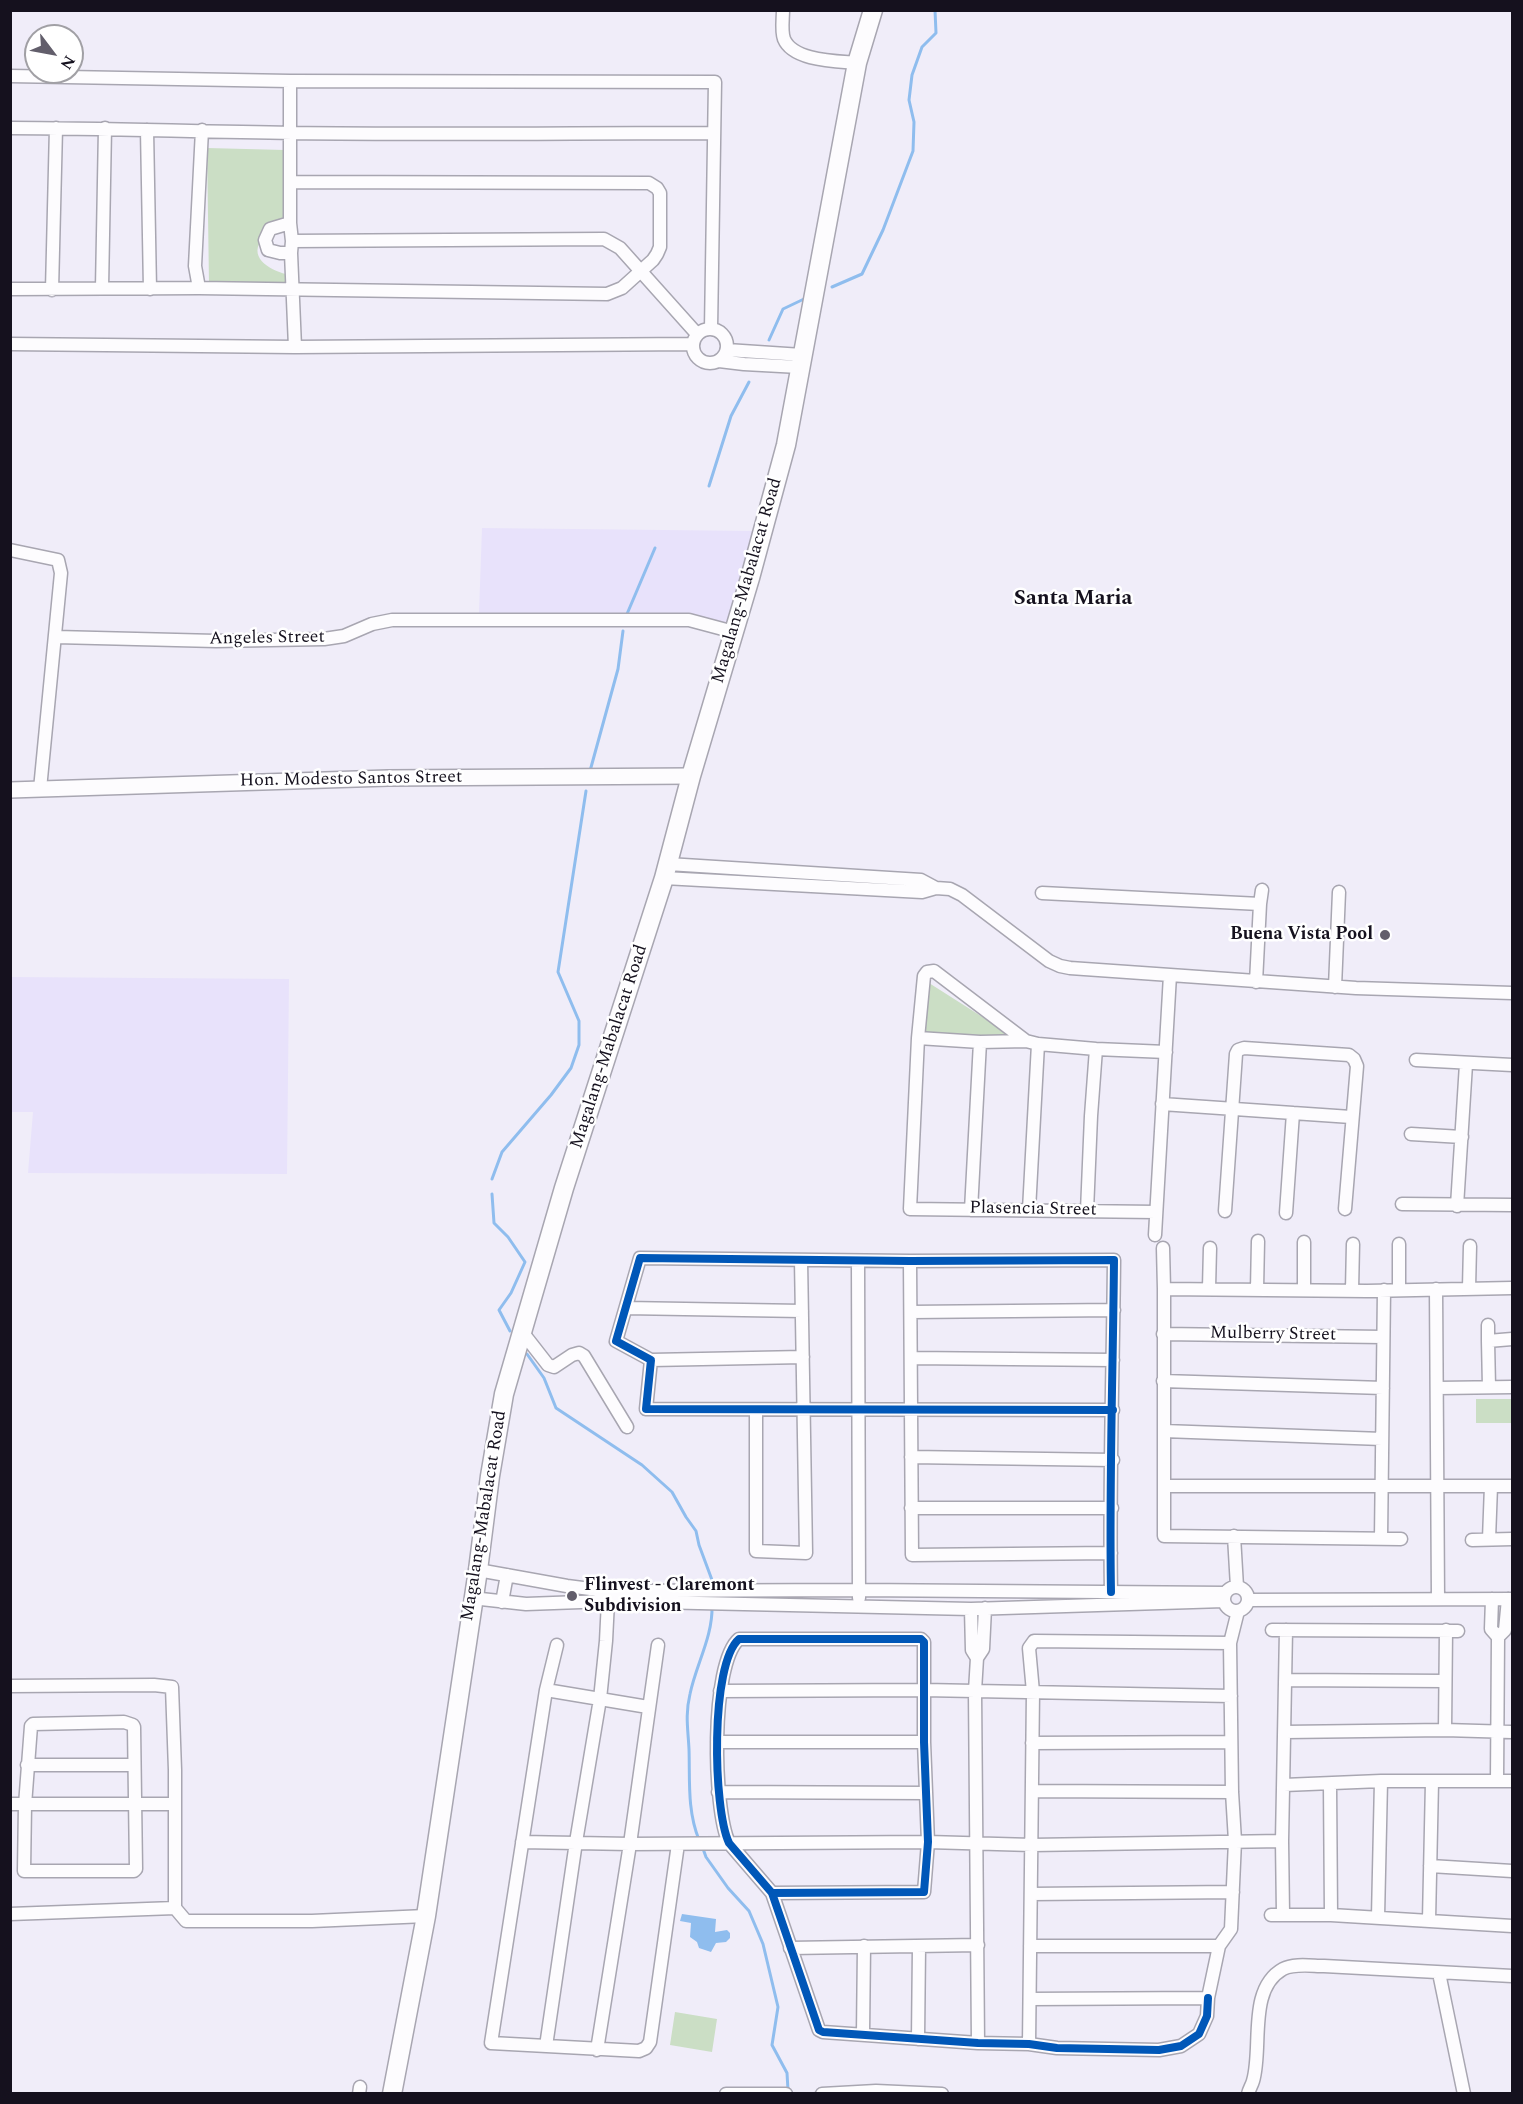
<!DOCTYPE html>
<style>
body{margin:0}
#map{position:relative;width:1523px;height:2104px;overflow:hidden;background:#f0edf9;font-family:Spectral,serif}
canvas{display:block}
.frame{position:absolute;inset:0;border:12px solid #15111e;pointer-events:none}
.north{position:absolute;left:24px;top:24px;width:60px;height:60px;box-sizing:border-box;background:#fff;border:2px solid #a1a0a5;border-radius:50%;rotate:122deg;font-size:16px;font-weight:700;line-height:24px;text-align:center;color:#15111e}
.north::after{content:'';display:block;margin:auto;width:21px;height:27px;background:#625e6b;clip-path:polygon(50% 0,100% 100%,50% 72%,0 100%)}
</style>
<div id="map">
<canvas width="1523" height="2104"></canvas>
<div class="frame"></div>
<div class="north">N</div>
</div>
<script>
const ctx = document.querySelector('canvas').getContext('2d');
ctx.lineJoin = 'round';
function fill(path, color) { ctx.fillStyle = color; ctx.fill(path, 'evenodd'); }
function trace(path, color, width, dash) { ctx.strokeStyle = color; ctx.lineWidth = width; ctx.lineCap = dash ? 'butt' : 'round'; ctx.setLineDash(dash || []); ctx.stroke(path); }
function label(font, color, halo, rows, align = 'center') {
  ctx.font = font + ' Spectral,serif'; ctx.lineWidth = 5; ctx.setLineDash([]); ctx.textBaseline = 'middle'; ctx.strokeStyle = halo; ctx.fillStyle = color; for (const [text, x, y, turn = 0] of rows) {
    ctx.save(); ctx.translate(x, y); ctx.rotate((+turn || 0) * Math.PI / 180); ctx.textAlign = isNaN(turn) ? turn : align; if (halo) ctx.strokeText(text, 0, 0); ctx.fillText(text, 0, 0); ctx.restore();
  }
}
fill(new Path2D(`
 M482,528L753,531L726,625L687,615L479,613Z
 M11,977L289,979L287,1174L28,1173L33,1112H11Z`), '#e8e2fb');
fill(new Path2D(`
 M207,148L285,150V224C279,228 269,232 264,237C246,256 269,270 286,274V296L212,289L209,284Z
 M929,983L1014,1037L923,1033Z
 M1476,1399H1512V1423H1476Z
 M675,2012L717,2019L712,2052L670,2045Z`), '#cbdec5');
fill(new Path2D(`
 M682,1914L716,1919L715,1932L727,1930L730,1933V1938L726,1942L716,1943L711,1952L699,1948L697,1942L690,1937L691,1923L680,1921Z`), '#8fbdee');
trace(new Path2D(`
 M832,287L862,274L883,230L913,151L914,122L909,100L912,75L922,47L936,33L935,10
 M769,340L783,309L804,299
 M709,486L731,416L749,382
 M627,614L655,548
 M590,771L618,669L623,631
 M492,1179L502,1152L551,1095L571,1068L579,1045V1021L558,972L586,791
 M492,1194L494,1223L508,1237L525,1262L511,1293L499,1310L510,1331
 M527,1354L544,1378L556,1408L642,1465L672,1492L686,1517L696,1531L699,1545L712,1580V1587
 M699,1840C687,1810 690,1780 689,1749C688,1729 685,1715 690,1694C696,1665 713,1636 712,1606
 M702,1846L706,1857L728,1888L749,1911L763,1944L778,2007L772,2045L787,2073L788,2090`), '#8fbdee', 3);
const minor = new Path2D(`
 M783,10C783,19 781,31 784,39C793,61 836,61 857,63
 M10,76L290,81L715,82L711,329
 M290,81V223L292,241L291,253L295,347
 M10,128C104,128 198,132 292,133C432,135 573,133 714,133
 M147,130L150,289
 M290,223L270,229L265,240L268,250L280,253H291
 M292,241L604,239L620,248L697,334
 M102,288L105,128
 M199,288L195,266L202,130
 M10,289L199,288L607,294L622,288L653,260L657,254L660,247V193L657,188L649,183L291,182
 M52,290L56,128
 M693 346a17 17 0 1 1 34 0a17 17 0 1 1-34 0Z
 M10,344L295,347L692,344
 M727,350L802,355
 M719,361L744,364L799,367
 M10,550L58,560L61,573L40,789
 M56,637L216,641L324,639L344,636L372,624L392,620H689L734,632
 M668,864L921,880L936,888L950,889L962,895L1049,961L1060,966L1070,968L1356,988L1512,993
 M664,878L922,892L936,888
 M1042,893L1260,904L1256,982
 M1260,904L1262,890
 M1335,987L1339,892
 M918,1038L980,1042L1026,1041L1038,1044L1096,1049L1166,1052
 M1026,1041L934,971L927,972L924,976L918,1038L910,1209L1156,1212
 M1416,1060L1512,1065
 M1162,1104L1351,1117
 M1411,1134L1462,1137
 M1402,1204L1512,1205
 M1457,1206L1466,1064
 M971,1210L980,1042
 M1029,1210L1038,1044
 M1087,1211L1091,1116L1096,1049
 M1225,1211L1236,1054L1238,1050L1244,1048L1349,1055L1354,1059L1357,1066L1345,1209
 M1286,1213L1293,1113
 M1155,1235L1170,975
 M1163,1248L1164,1289V1536L1401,1539
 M858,1261L859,1598
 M910,1261L912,1555L1111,1553
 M1209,1288L1210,1248
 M1469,1288L1470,1246
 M1164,1289L1367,1291L1512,1288
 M1257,1289L1258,1241
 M1399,1289V1244
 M1436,1289L1438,1599
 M1304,1290V1242
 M1352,1290L1353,1244
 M626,1308L802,1311
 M911,1312L1114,1310
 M1488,1325V1341
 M523,1333L548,1365L554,1367L572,1355L579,1353L584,1356L627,1427
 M1163,1334L1383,1337
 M911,1358L1113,1360
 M651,1360L803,1357
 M1163,1381L1383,1388
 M1489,1387L1488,1341L1512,1339
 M1438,1388L1512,1387
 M756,1410V1551L806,1553L801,1260
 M1164,1431L1382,1439
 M911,1457L1113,1460
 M1164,1486H1512
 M911,1508H1112
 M1234,1536L1237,1587
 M1381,1538L1384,1290
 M1489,1539L1491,1486
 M1472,1540L1512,1539
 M478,1570L567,1586L606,1591L859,1590L1225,1593
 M1224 1599a12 12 0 1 1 24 0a12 12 0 1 1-24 0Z
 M1111,1592C1109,1482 1113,1371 1114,1260L910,1261L640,1258L616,1341L651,1360L646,1409L1113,1410
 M472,1598L526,1604L608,1601L971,1609L1224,1601
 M1492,1599L1491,1629L1498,1637
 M1248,1600L1512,1599
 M502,1602L507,1575
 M971,1609L972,1650L977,1658
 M1272,1630L1458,1631
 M557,1645L546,1690L491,2043L639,2051L646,2048L650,2042L678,1844
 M1285,1680L1445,1681
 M10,1686L154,1685L172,1687L175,1770V1908L186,1921H312L426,1916
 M546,1690L648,1707
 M720,1691L924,1690L1231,1696
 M124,1722L133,1725L134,1727L136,1869L134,1871H24L25,1805L31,1726L33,1724Z
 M1445,1730L1446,1630
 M1285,1732L1445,1730L1512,1732
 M717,1742H924
 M1032,1743L1231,1742
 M27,1765H133
 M1497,1781L1498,1637L1505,1630L1508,1599
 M1284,1785L1381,1781H1512
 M1330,1785L1331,1915
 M1032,1791L1232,1792
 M718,1792L926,1793
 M10,1804H175
 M522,1842L630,1844L928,1842L1032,1845L1282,1841
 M1430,1866L1512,1871
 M772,1893L924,1892L928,1842L924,1742V1642L921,1639H739C710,1664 713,1809 729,1843L772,1893L819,2030L823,2032L978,2043L1029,2044L1057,2048L1159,2050L1181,2046L1199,2034L1207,2016L1208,1998
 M1031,1894L1233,1892
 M10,1914L175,1908
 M1283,1914L1282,1841L1286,1630
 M1271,1915H1331L1512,1926
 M1378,1917L1381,1781
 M1429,1920L1432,1782
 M1030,1946H1219L1231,1929L1235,1841L1232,1792L1230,1643L1238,1611
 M790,1948L978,1945
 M1439,1973L1464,2094
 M1030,1999L1208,1998L1219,1946
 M863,2034L864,1946
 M918,2039L919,1947
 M978,2043L975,1691L977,1658L983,1649L985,1608
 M1029,2044L1033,1692L1029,1648L1034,1641L1230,1643
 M546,2046L576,1842L600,1699L606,1641L608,1601L606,1593
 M597,2050L630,1844L658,1645
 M359,2094L360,2087
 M726,2094H786
 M822,2094L876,2091L942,2094
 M1248,2094C1249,2089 1252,2085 1253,2081C1263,2048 1247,1989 1283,1969C1294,1963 1312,1966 1324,1966L1512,1976`);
const tertiary = new Path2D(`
 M10,790L388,778L691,776`);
const primary = new Path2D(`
 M392,2094L426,1916L478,1570L490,1476L504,1394L564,1188L664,878L691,776L750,578L786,445L857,63L873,10`);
trace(minor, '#a8a6b1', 15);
trace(tertiary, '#a8a6b1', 18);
trace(primary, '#a8a6b1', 21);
trace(minor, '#fdfcfe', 12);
trace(tertiary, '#fdfcfe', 15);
trace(primary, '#fdfcfe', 18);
trace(new Path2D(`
 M1111,1592C1109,1482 1113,1371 1114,1260L910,1261L640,1258L616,1341L651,1360L646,1409L1113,1410
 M772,1893L924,1892L928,1842L924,1742V1642L921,1639H739C710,1664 713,1809 729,1843L772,1893L819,2030L823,2032L978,2043L1029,2044L1057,2048L1159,2050L1181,2046L1199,2034L1207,2016L1208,1998`), '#0057b8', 8);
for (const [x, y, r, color] of [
 [1385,935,6,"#625e6b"],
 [572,1596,6,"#625e6b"]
]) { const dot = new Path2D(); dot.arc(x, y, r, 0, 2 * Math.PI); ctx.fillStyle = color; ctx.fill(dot); trace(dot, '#fff', 2); }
label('18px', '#15111e', '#fff', [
 ["Magalang-Mabalacat Road",748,581,-74],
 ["Angeles Street",267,639,-1],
 ["Hon. Modesto Santos Street",351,780,-1],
 ["Magalang-Mabalacat Road",610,1047,-72],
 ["Plasencia Street",1033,1210,1],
 ["Mulberry Street",1273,1335,1],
 ["Magalang-Mabalacat Road",485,1516,-81]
]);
label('bold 18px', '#15111e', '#fff', [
 ["Buena Vista Pool",1373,935],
 ["Flinvest - Claremont",584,1586,"left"],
 ["Subdivision",584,1607,"left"]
], 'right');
label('bold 21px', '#15111e', '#fff', [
 ["Santa Maria",1073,600]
]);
</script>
